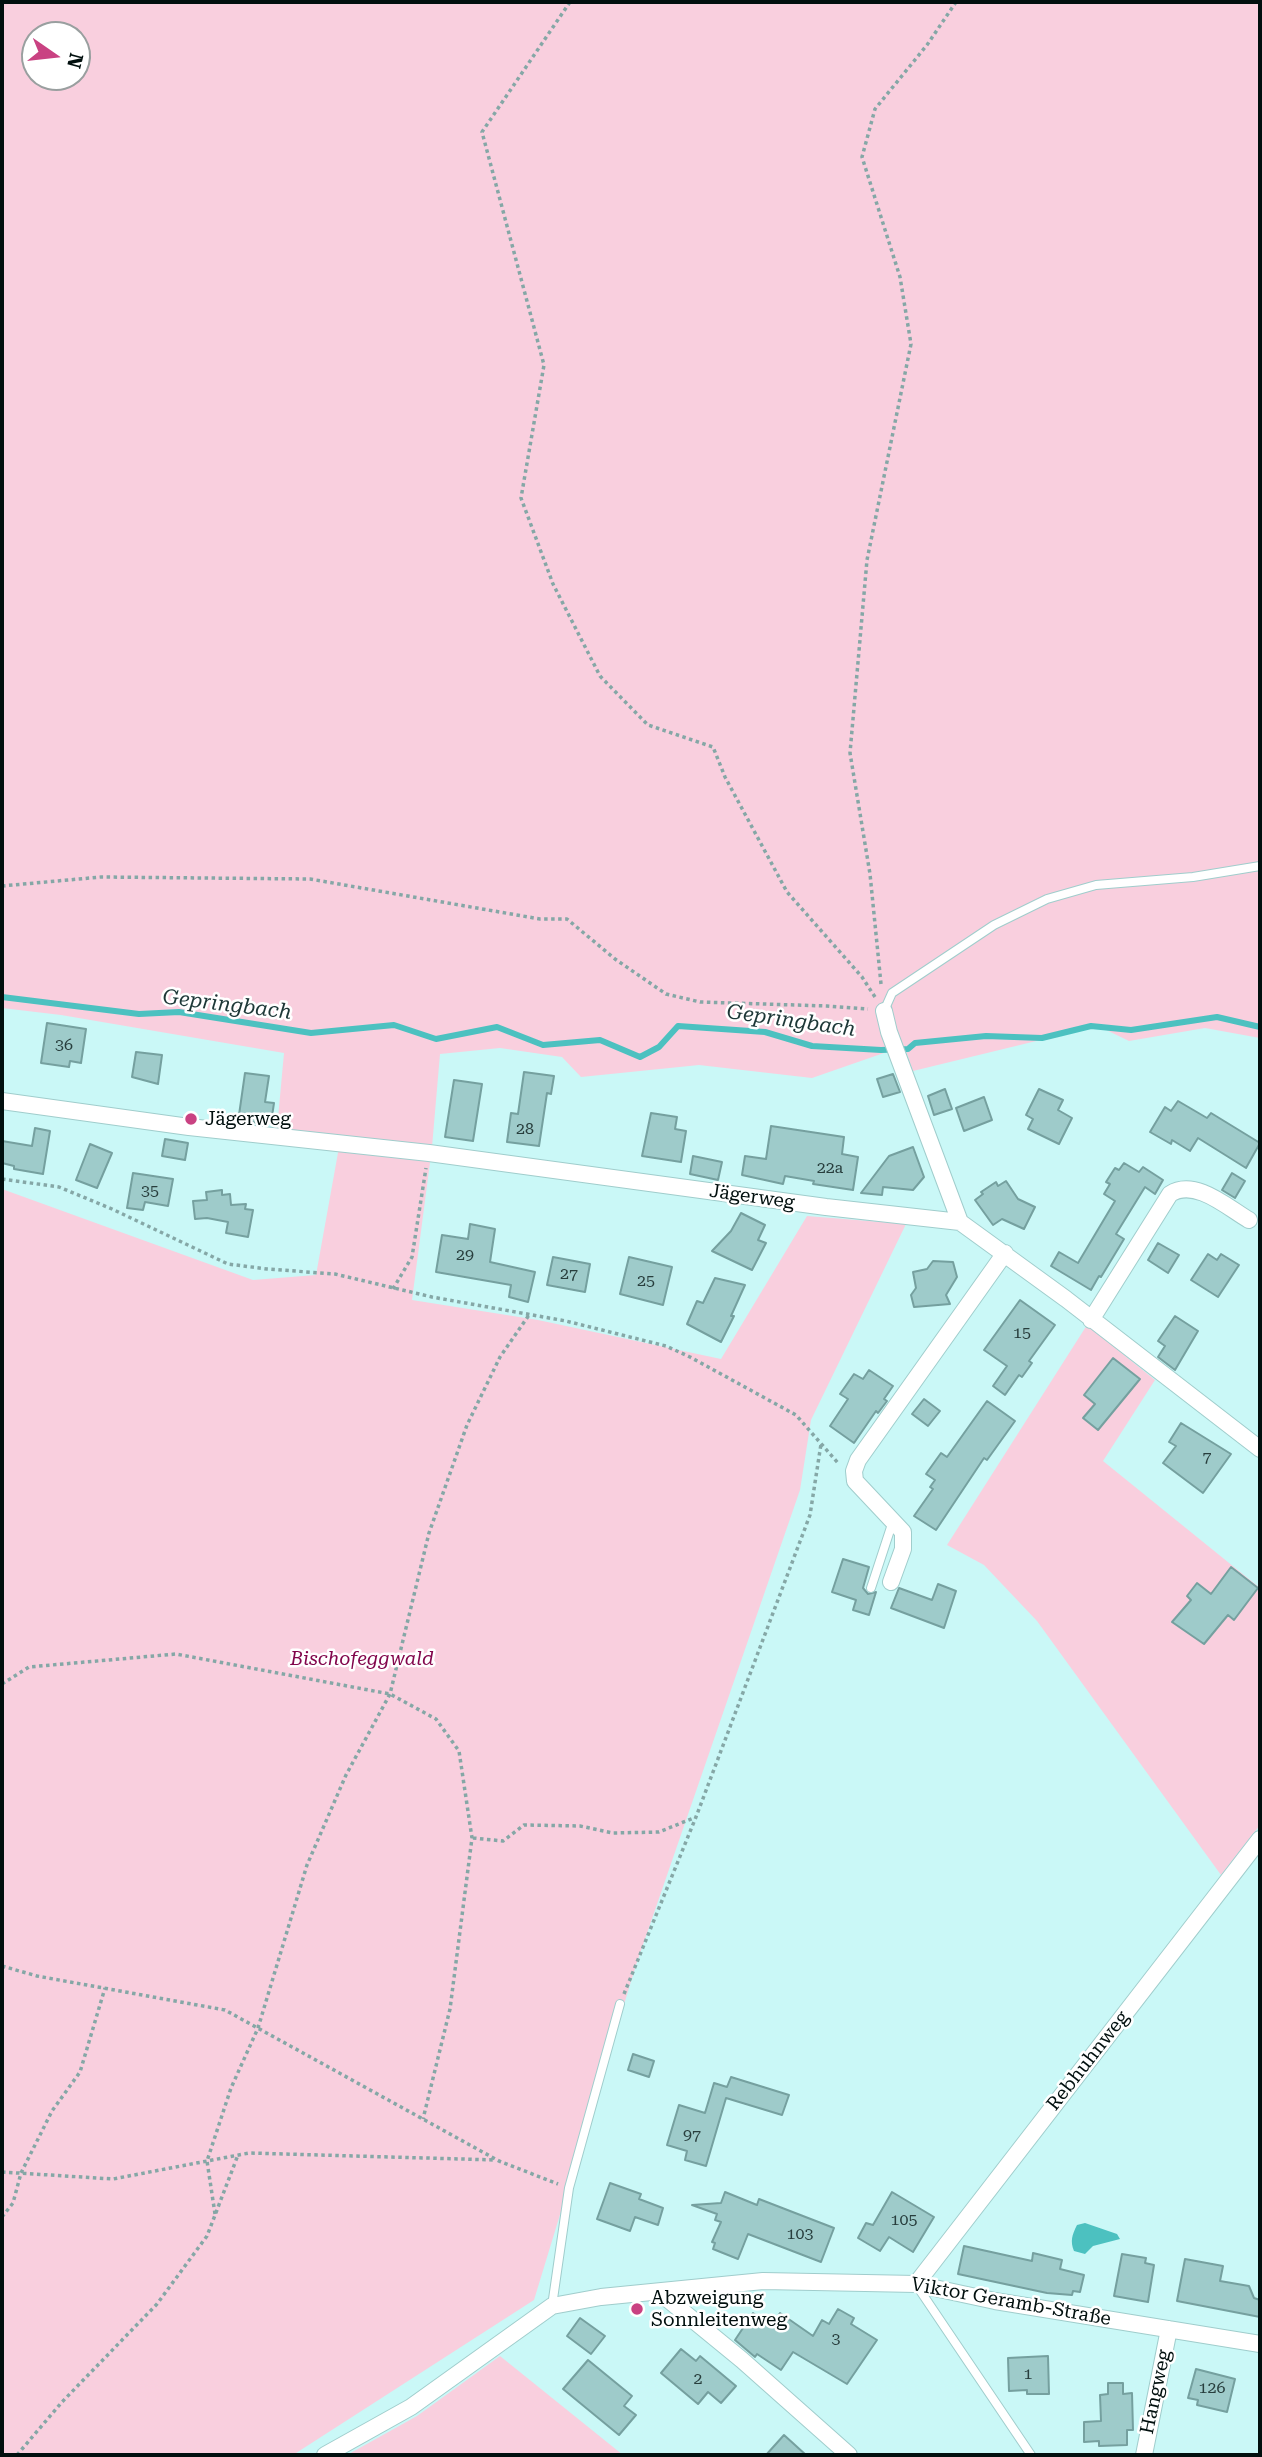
<!DOCTYPE html>
<meta charset="utf-8">
<style>
body{margin:0}
#map{position:relative;width:1262px;height:2457px;overflow:hidden;background:#caf8f7;font-family:"Roboto Serif",serif}
canvas{display:block}
.frame{position:absolute;inset:0;border:4px solid #010f0e;pointer-events:none}
.north{position:absolute;left:21px;top:21px;width:70px;height:70px;box-sizing:border-box;background:#fff;border:2px solid #999f9f;border-radius:50%;rotate:104deg;font-size:19px;font-weight:700;line-height:28px;text-align:center;color:#010f0e}
.north::after{content:'';display:block;margin:auto;width:24px;height:32px;background:#c94282;clip-path:polygon(50% 0,100% 100%,50% 72%,0 100%)}
</style>
<div id="map">
<canvas width="1262" height="2457"></canvas>
<div class="frame"></div>
<div class="north">N</div>
</div>
<script>
const ctx = document.querySelector('canvas').getContext('2d');
ctx.lineJoin = 'round';
function fill(path, color) { ctx.fillStyle = color; ctx.fill(path, 'evenodd'); }
function trace(path, color, width, dash) { ctx.strokeStyle = color; ctx.lineWidth = width; ctx.lineCap = dash ? 'butt' : 'round'; ctx.setLineDash(dash || []); ctx.stroke(path); }
function label(font, color, halo, rows, align = 'center') {
  ctx.font = font + ' "Roboto Serif",serif'; ctx.lineWidth = 5; ctx.setLineDash([]); ctx.textBaseline = 'middle'; ctx.strokeStyle = halo; ctx.fillStyle = color; for (const [text, x, y, turn = 0] of rows) {
    ctx.save(); ctx.translate(x, y); ctx.rotate((+turn || 0) * Math.PI / 180); ctx.textAlign = isNaN(turn) ? turn : align; if (halo) ctx.strokeText(text, 0, 0); ctx.fillText(text, 0, 0); ctx.restore();
  }
}
fill(new Path2D(`
 M2,2H1260V1038L1205,1028L1129,1041L1098,1026L913,1071L904,1046L812,1078L699,1065L581,1077L562,1057L500,1048L440,1054L432,1147L412,1300L538,1320L721,1359L807,1216L906,1224L811,1420L800,1490L636,1965L534,2300L293,2455H2V1189L253,1280L316,1275L341,1136L277,1129L284,1053L61,1015L2,1008ZM35,35H77V77H35Z
 M1087,1325L1155,1380L1103,1461L1260,1588V1825L1221,1875L1037,1621L984,1565L947,1545Z
 M500,2356L623,2455H347L417,2416Z`), '#f9cfde');
fill(new Path2D(`
 M1085,2223L1117,2234L1120,2239L1093,2246L1085,2254L1074,2251C1070,2241 1072,2235 1077,2225Z`), '#4cc1c0');
trace(new Path2D(`
 M2,997L139,1014L179,1012L311,1033L394,1025L436,1039L497,1027L543,1045L600,1040L640,1057L659,1047L678,1026L765,1032L812,1046L881,1050L908,1049L915,1043L986,1036L1042,1038L1091,1026L1131,1030L1217,1017L1260,1027`), '#4cc1c0', 6);
const building = new Path2D(`
 M47,1023L86,1029L81,1063L70,1061L69,1067L41,1063Z
 M136,1052L162,1055L158,1084L132,1077Z
 M524,1072L554,1076L551,1094L547,1093L539,1146L507,1142L511,1113L518,1114Z
 M245,1073L269,1076L265,1102L274,1103L271,1123L238,1122Z
 M893,1074L900,1092L883,1097L877,1079Z
 M454,1080L482,1084L473,1141L445,1137Z
 M945,1089L952,1109L934,1115L928,1096Z
 M1039,1089L1063,1100L1058,1110L1072,1118L1059,1144L1028,1129L1033,1119L1026,1115Z
 M984,1097L992,1120L964,1131L956,1108Z
 M1178,1101L1207,1118L1211,1113L1260,1143L1246,1168L1198,1138L1190,1151L1172,1140L1171,1144L1150,1132L1165,1107L1171,1111Z
 M651,1113L677,1117L675,1129L686,1131L681,1162L642,1156Z
 M771,1126L844,1137L842,1154L858,1157L853,1190L813,1184L814,1181L785,1176L783,1184L742,1175L745,1156L766,1159Z
 M35,1128L50,1131L43,1174L14,1169V1166L2,1163V1141L32,1146Z
 M165,1139L188,1143L185,1160L162,1156Z
 M90,1144L112,1153L97,1188L76,1180Z
 M913,1147L924,1177L913,1190L883,1187L882,1195L861,1193L889,1156Z
 M693,1156L722,1162L718,1180L690,1174Z
 M1124,1163L1139,1172L1143,1167L1163,1180L1155,1194L1145,1187L1116,1234L1124,1239L1101,1277L1099,1276L1091,1290L1051,1266L1059,1252L1078,1263L1115,1201L1104,1194L1110,1184L1106,1182L1115,1168L1119,1170Z
 M133,1173L173,1179L168,1206L145,1202L143,1210L127,1208Z
 M1232,1173L1245,1181L1235,1198L1222,1190Z
 M1006,1181L1018,1199L1035,1207L1024,1229L1002,1219L993,1225L975,1200L983,1194L981,1192L996,1182L998,1186Z
 M222,1190V1195L230,1194L231,1205L246,1204L245,1209L253,1210L248,1237L226,1233L228,1222L207,1218L195,1219L193,1201L207,1200L206,1192Z
 M741,1213L765,1225L758,1240L766,1243L752,1270L712,1251L731,1231Z
 M470,1224L495,1229L490,1262L535,1272L528,1302L509,1297L511,1285L436,1272L442,1235L468,1239Z
 M1158,1243L1179,1255L1168,1273L1148,1260Z
 M1208,1254L1217,1260L1221,1254L1239,1265L1218,1297L1191,1280Z
 M553,1257L590,1264L585,1292L547,1285Z
 M629,1257L672,1267L663,1305L620,1294Z
 M933,1261L953,1262L957,1277L946,1295L950,1304L914,1307L911,1295L916,1288L913,1272L927,1269Z
 M715,1278L745,1285L731,1316H734L721,1342L687,1324L697,1301L703,1303Z
 M1020,1300L1055,1325L1029,1361L1032,1363L1022,1377L1019,1375L1005,1395L993,1386L1007,1366L984,1350Z
 M1175,1316L1198,1331L1175,1370L1158,1357L1165,1346L1158,1341Z
 M1113,1358L1140,1379L1098,1430L1083,1418L1095,1404L1084,1395Z
 M869,1370L893,1386L884,1399L887,1401L878,1413L876,1411L854,1443L830,1426L848,1399L840,1394L854,1374L863,1379Z
 M924,1399L940,1411L928,1426L912,1414Z
 M987,1401L1015,1421L987,1460L984,1458L936,1530L914,1516L933,1489L930,1487L935,1480L926,1474L941,1453L947,1457Z
 M1181,1423L1231,1454L1203,1493L1163,1463L1176,1446L1169,1442Z
 M843,1559L869,1567L863,1588L868,1594L876,1592L869,1615L853,1610L856,1600L832,1592Z
 M1231,1567L1258,1588L1234,1620L1228,1615L1204,1644L1172,1622L1191,1600L1187,1596L1197,1583L1211,1594Z
 M938,1584L956,1591L944,1628L891,1608L899,1588L932,1600Z
 M633,2054L654,2061L649,2077L628,2070Z
 M731,2077L789,2095L782,2115L726,2098L706,2166L685,2160L687,2151L667,2145L679,2105L705,2113L714,2083L727,2087Z
 M610,2183L641,2194L639,2199L663,2208L658,2225L635,2217L630,2231L597,2219Z
 M725,2192L757,2205L759,2199L834,2228L821,2262L748,2234L738,2259L713,2249L715,2243L712,2242L721,2222L715,2220L717,2214L692,2205L721,2203Z
 M892,2192L934,2217L913,2252L889,2237L880,2251L858,2238L866,2223L873,2225Z
 M964,2246L1032,2261L1033,2253L1062,2260L1060,2269L1084,2275L1080,2292L1073,2291L1072,2295L1047,2293L958,2274Z
 M1122,2254L1146,2258L1145,2263L1154,2265L1148,2302L1114,2296Z
 M1185,2259L1223,2266L1220,2281L1249,2286L1254,2298L1260,2300V2317L1177,2301Z
 M838,2309L854,2318L851,2324L877,2340L847,2384L793,2352L781,2370L757,2354L755,2357L735,2340L753,2313L771,2326L780,2313L813,2336L822,2320L829,2324Z
 M580,2318L605,2336L591,2354L567,2336Z
 M681,2349L696,2361L700,2356L736,2386L721,2403L708,2392L698,2404L661,2373Z
 M1048,2356L1049,2394H1027V2390L1009,2391L1008,2358Z
 M588,2360L632,2396L624,2406L636,2415L619,2435L563,2389Z
 M1196,2369L1235,2379L1227,2412L1197,2405L1198,2400L1188,2398Z
 M1108,2383H1123V2394L1132,2393L1133,2430H1127V2445L1099,2446V2441L1084,2442V2422L1101,2421L1100,2395L1108,2394Z
 M784,2435L806,2455H766Z`);
fill(building, '#9ecbca');
trace(building, '#75a09f', 2);
const lane = new Path2D(`
 M884,1011L892,993L994,925L1047,899L1096,885L1193,877L1260,866
 M871,1588L893,1521
 M917,2286L1031,2455
 M552,2306L569,2188L620,2004`);
const street = new Path2D(`
 M884,1011L889,1032L960,1222
 M2,1101L189,1127L429,1153L826,1207L960,1222L1066,1299L1260,1449
 M1091,1320L1170,1194C1195,1178 1227,1207 1249,1220
 M891,1582L903,1549V1532L855,1481L854,1471L858,1460L1005,1253
 M916,2284L1260,1839
 M659,2292L742,2360L849,2455
 M325,2455L411,2407L552,2306L601,2297L763,2281L916,2284L995,2301L1260,2344
 M1144,2455L1169,2329`);
trace(lane, '#a0cdcc', 10);
trace(street, '#a0cdcc', 18);
trace(new Path2D(`
 M570,2L482,132L544,365L521,498L553,584L600,676L648,725L713,747L725,777L787,892L862,977L875,997
 M2,886L101,877L310,879L540,919H567L615,959L666,994L700,1002L827,1006L868,1009
 M881,984L870,874L850,753L867,560L911,344L900,277L862,157L875,109L927,45L956,2
 M2,1179L59,1187L112,1209L228,1264L267,1269L335,1274L432,1297L566,1321L666,1346L690,1357L796,1415L838,1463
 M393,1289L412,1257L426,1168
 M2,1684L29,1667L176,1654L390,1694L436,1719L459,1751L472,1838L450,2009L423,2119
 M473,1838L503,1841L524,1825L580,1826L613,1833L659,1832L696,1817
 M2,1966L37,1976L225,2010L499,2161L558,2184
 M624,1994L696,1817L810,1515L821,1444
 M2,2172L113,2179L249,2153L496,2160
 M215,2214L207,2161L231,2088L258,2028L307,1865L346,1775L390,1694L429,1533L467,1425L500,1357L529,1315
 M2,2217L13,2203L21,2173L52,2111L80,2072L105,1988
 M17,2455L62,2402L157,2304L207,2236L238,2155`), '#85a7a6', 3.5, [3.5, 3.5]);
trace(lane, '#fff', 8);
trace(street, '#fff', 16);
for (const [x, y, r, color] of [
 [191,1119,7,"#c94282"],
 [637,2309,7,"#c94282"]
]) { const dot = new Path2D(); dot.arc(x, y, r, 0, 2 * Math.PI); ctx.fillStyle = color; ctx.fill(dot); trace(dot, '#fff', 2.5); }
label('16px', '#283e3d', null, [
 ["36",64,1045],
 ["28",525,1129],
 ["22a",830,1168],
 ["35",150,1191],
 ["29",465,1255],
 ["27",569,1274],
 ["25",646,1281],
 ["15",1022,1333],
 ["7",1207,1457],
 ["97",692,2135],
 ["105",904,2220],
 ["103",800,2234],
 ["3",836,2339],
 ["1",1028,2374],
 ["2",698,2379],
 ["126",1212,2388]
]);
label('19px', '#010f0e', '#fff', [
 ["Jägerweg",205,1119],
 ["Abzweigung",651,2298],
 ["Sonnleitenweg",651,2320]
], 'left');
label('19px', '#010f0e', '#fff', [
 ["Jägerweg",752,1197,8],
 ["Rebhuhnweg",1088,2061,-52],
 ["Viktor Geramb-Straße",1011,2302,10],
 ["Hangweg",1156,2392,-78]
]);
label('italic 19px', '#82064c', '#fff', [
 ["Bischofeggwald",362,1659]
]);
label('italic 21px', '#1d3737', '#fff', [
 ["Gepringbach",227,1005,7],
 ["Gepringbach",791,1021,8]
]);
</script>
